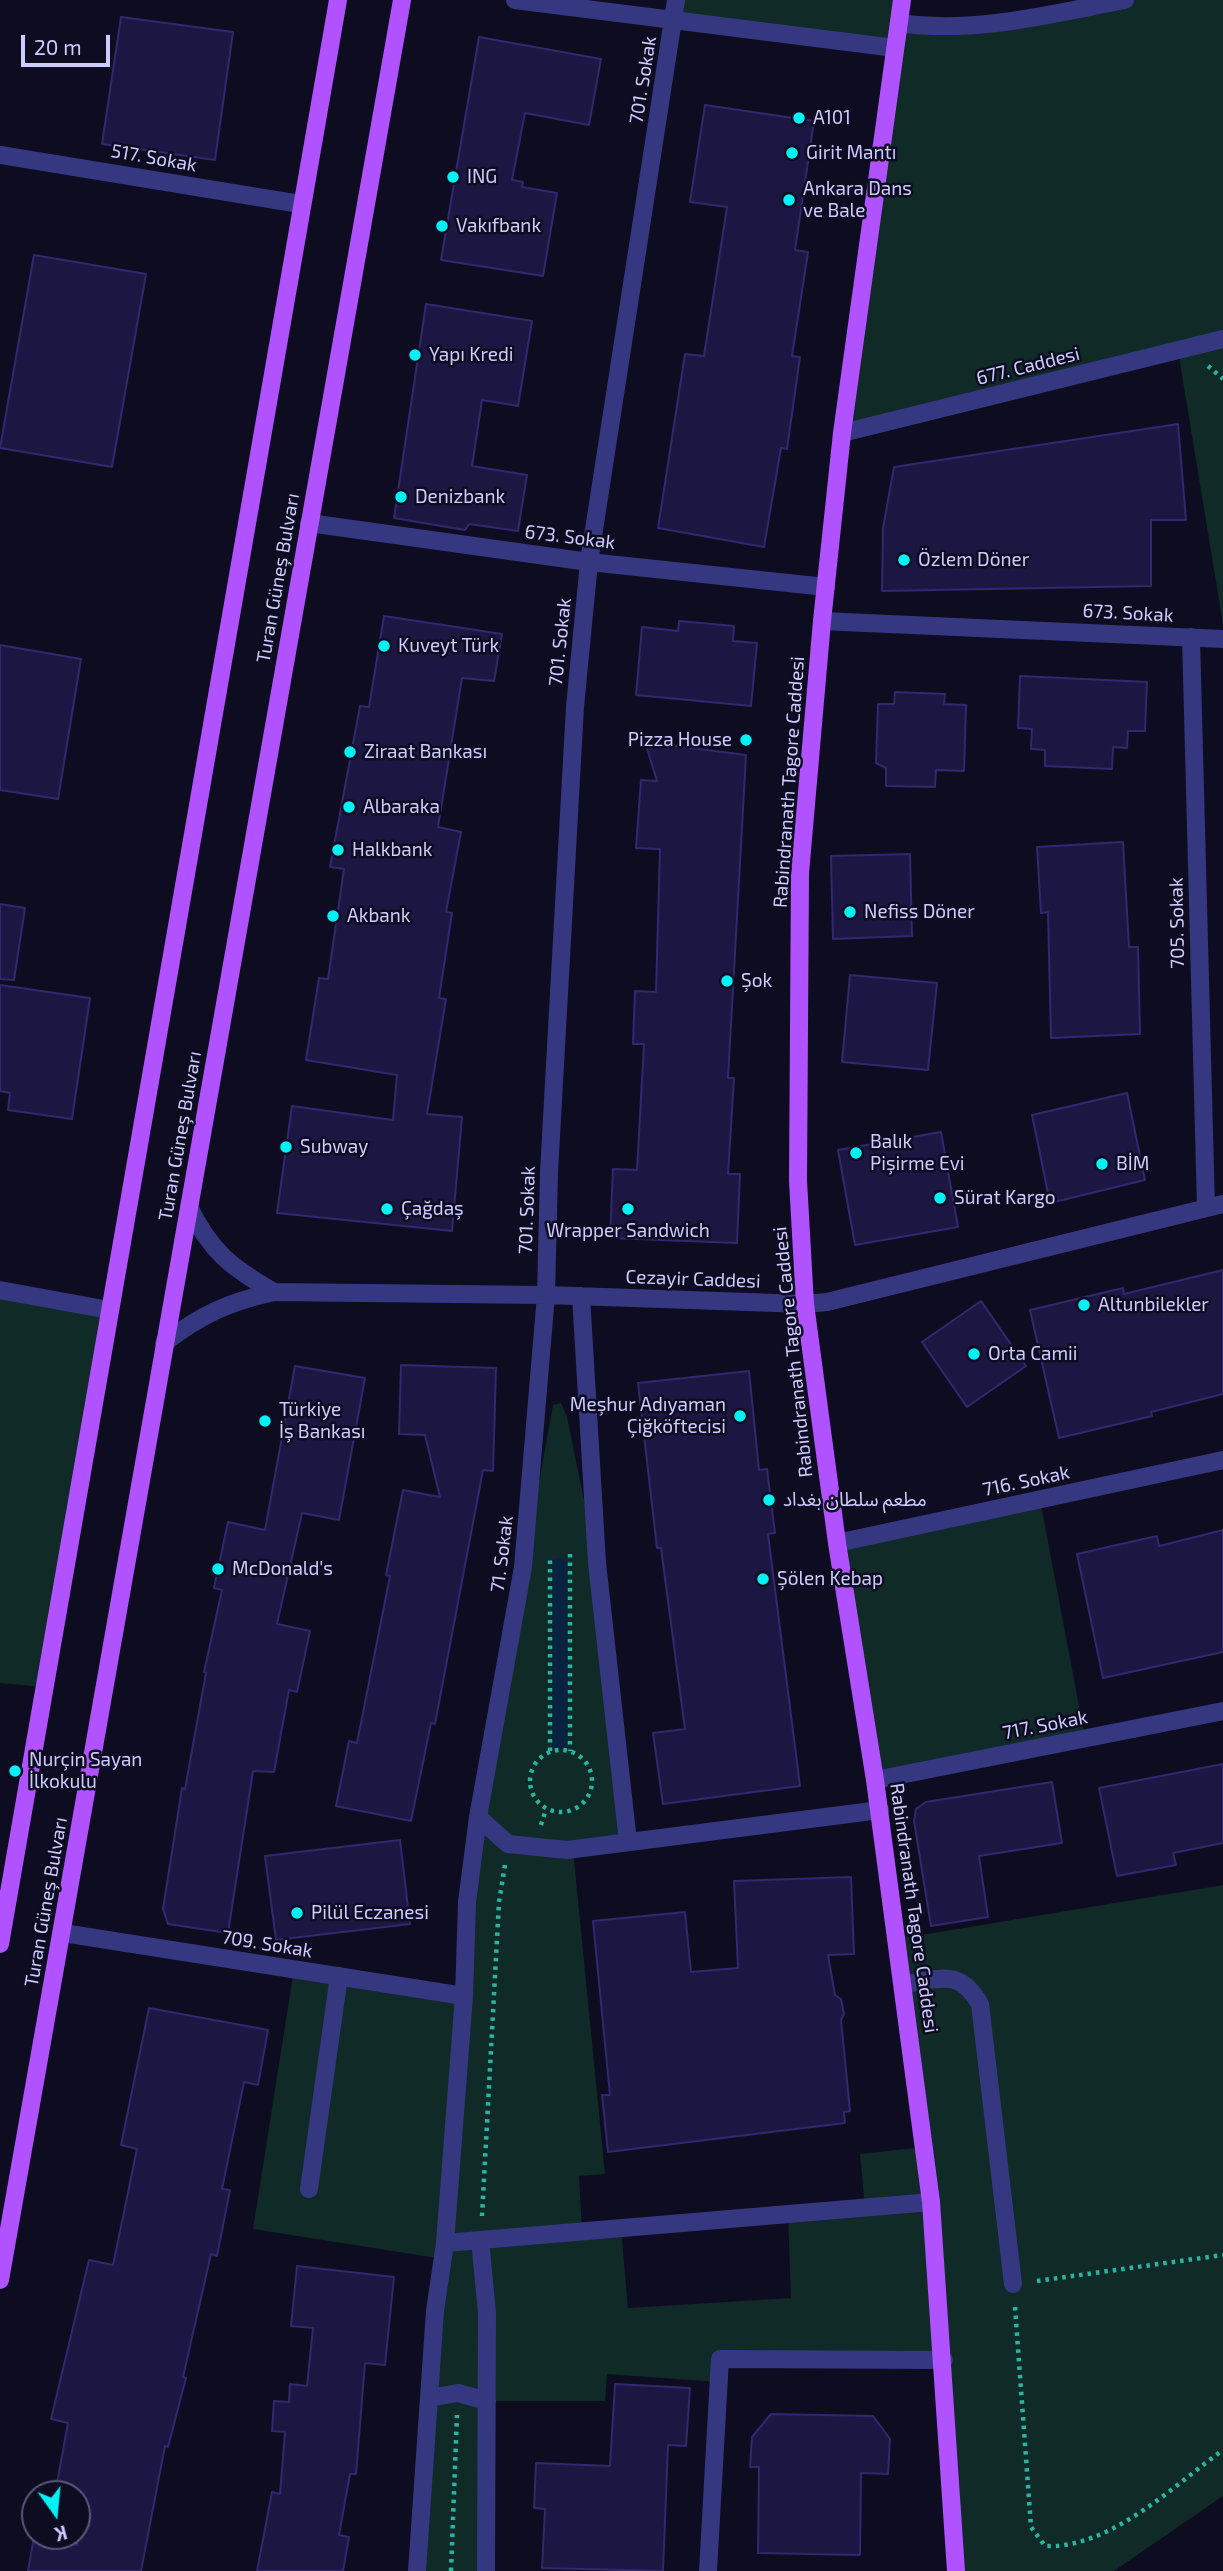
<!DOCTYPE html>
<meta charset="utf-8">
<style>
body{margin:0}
#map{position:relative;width:1223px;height:2571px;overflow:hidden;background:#0e0c20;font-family:"Exo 2",sans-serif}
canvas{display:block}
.north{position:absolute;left:21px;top:2480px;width:70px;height:70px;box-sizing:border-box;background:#0e0c20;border:2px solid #5a5879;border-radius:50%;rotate:165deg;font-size:19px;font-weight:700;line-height:28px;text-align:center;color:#cdcbff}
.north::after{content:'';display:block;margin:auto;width:24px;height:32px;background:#00f1f6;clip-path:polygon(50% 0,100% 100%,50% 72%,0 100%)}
.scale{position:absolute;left:21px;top:35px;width:89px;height:32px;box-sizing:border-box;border:4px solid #cdcbff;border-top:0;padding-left:9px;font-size:21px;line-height:24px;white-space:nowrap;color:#cdcbff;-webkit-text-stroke:5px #0e0c20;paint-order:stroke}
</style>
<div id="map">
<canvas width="1223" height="2571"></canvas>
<div class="north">K</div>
<div class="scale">20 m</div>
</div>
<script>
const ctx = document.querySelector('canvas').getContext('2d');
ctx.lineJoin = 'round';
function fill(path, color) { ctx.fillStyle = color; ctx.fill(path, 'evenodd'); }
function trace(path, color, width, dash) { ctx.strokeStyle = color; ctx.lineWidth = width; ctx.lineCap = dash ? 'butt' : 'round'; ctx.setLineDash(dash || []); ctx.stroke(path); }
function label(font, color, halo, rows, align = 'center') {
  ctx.font = font + ' "Exo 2","Noto Sans Arabic",sans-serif'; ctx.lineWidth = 5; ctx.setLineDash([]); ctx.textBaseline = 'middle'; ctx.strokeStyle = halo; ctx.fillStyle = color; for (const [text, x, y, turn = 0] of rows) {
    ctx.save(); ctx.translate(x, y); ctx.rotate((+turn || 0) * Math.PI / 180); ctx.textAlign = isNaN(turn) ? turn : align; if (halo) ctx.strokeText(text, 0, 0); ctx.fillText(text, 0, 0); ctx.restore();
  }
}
fill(new Path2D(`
 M676,0H902L899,23L932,28L1125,0H1223V624L1178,351L842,433L895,48L674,19Z
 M0,1290L109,1310L44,1687L0,1683Z
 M561,1403L567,1417L597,1563L628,1842L573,1850L605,2174L579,2176L582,2231L621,2228L628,2308L791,2298L788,2214L865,2207L860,2154L924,2147L897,1939L1223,1885V2496L1114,2571H956L944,2360L720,2359L718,2382L607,2374L605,2401H487L486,2571H417L443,2259L253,2229L294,1969L464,1996L478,1817L553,1405Z
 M1040,1499L1085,1738L874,1780L837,1543Z`), '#0f2a27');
fill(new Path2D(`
 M560,1558H567L568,1748H552V1560Z`), '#092242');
const building = new Path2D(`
 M121,17L233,32L215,160L102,144Z
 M479,37L601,59L589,125L525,113L512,180L523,182L522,187L557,193L543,276L441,260Z
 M705,105L814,121L795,250L808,252L792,356L800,357L787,449L781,448L764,547L658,528L685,354L704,356L727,207L690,202Z
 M34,255L146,274L112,467L0,448Z
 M426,304L532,321L518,406L482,400L472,466L527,475L518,531L469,524L465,530L394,518Z
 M1178,424L1186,520H1151V586L882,591L883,528L894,467Z
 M384,616L502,634L494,681L462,678L438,827L461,832L446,912L452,913L439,998L446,999L427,1114L462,1117L452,1231L277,1213L292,1106L393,1120L397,1075L306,1060L319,978L328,979L344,869L330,867L360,706L369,707Z
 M679,621L734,626L733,641L757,643L751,706L636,695L642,627L678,631Z
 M0,645L81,659L58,799L0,790Z
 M1020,676L1147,682L1145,731H1128L1127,748L1113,747L1112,769L1045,766V750L1031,749L1032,729L1018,728Z
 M895,692L945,694L944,704L966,705L964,771L936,770L935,787L886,786V768L876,763L878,704H894Z
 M645,742L746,755L728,1078H734L728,1174H740L737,1243L610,1238L613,1169L637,1170L644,1044H633L635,991L656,992L660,849L636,848L641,780L657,781Z
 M1123,842L1129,947H1138L1140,1034L1051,1038L1048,912L1041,913L1037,847Z
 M910,854L912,936L833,939L831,856Z
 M0,904L25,908L14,980L0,979Z
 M850,975L937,983L928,1070L842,1062Z
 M0,985L90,998L72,1119L8,1110L10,1093L0,1091Z
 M1127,1093L1145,1180L1050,1203L1032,1115Z
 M941,1132L958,1227L855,1245L838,1150Z
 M1223,1270V1394L1151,1412L1152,1416L1059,1438L1030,1310L1123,1288L1124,1294Z
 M981,1301L1026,1366L967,1407L922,1342Z
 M401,1365L496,1368L493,1471L483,1470L435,1724L431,1723L411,1821L336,1806L349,1741L357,1743L390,1576L386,1575L403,1490L440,1497L425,1435L399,1434Z
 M295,1366L365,1378L339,1520L302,1513L277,1624L310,1631L297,1692L289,1690L274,1772L253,1771L228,1933L168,1924L163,1909L182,1788L185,1789L206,1673L204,1672L222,1590L214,1588L228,1522L265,1530Z
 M749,1371L759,1470L767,1469L775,1533L768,1534L800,1786L663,1804L653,1733L685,1729L661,1548H657L638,1383Z
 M1223,1530V1652L1103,1678L1077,1554L1157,1536L1159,1546Z
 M1223,1764V1843L1173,1853L1176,1865L1117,1876L1099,1788Z
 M1052,1782L1062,1843L979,1856L988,1917L931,1926L914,1821L916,1809L926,1802Z
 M400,1840L410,1924L276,1940L265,1856Z
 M851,1877L854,1954L828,1955L835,1995L841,1999L844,2014L841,2020L850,2111L844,2112L845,2123L608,2152L602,2095H610L593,1921L685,1912L691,1972L738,1968L734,1881Z
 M149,2008L268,2030L258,2085L244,2082L222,2189L230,2190L217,2256L211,2254L183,2377L186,2378L168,2447L165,2446L141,2571H28L34,2537L77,2545V2494H55L68,2423L51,2419L89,2260L113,2265L137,2149L121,2145Z
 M297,2266L394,2277L385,2365L365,2363L356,2474H350L339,2535L349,2537L343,2571H257L272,2492L280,2494L285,2432L272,2431L274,2401L289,2402L290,2384L307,2386L313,2328L291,2326Z
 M615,2384L690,2388L686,2446L668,2445L663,2571L542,2568L545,2509L534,2508L536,2463L610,2466Z
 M771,2414L873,2416L890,2439L888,2474L861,2473L860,2555L758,2553L759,2467H750L752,2437Z`);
fill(building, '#1c1742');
trace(building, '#31286f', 2);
trace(new Path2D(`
 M1208,366L1223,379
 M570,1554V1751
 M530 1781a31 31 0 1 1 62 0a31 31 0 1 1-62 0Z
 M550,1751V1560
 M541,1825L546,1809
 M482,2216L499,1902L505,1865
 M1037,2281L1223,2255
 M1015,2307L1031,2527L1045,2546C1110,2549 1173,2486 1223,2450
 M451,2571L457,2415`), '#29b5a1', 4.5, [3.5, 5]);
trace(new Path2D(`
 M515,0L895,48
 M899,23C975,34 1050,14 1125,0
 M0,155L300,204
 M842,433L1223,339
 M309,523L589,562L826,587
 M822,621L1223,639
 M1191,637L1206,1208
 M189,1207C210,1251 232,1268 274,1292
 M0,1290L109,1310
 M581,1296L597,1563L628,1842
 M164,1343C202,1314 229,1302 274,1292L546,1295L805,1304L827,1302L1223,1204
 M837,1543L1223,1460
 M875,1780L1223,1711
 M478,1817L508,1844L567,1850L880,1810
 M63,1933L464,1996
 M903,1984C940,1980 958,1967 980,2004L1013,2284
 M309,2189L339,1976
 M480,2240L487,2313L486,2571
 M445,2243L931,2202
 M429,2398L458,2393L487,2401
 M417,2571L435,2311L445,2243L464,1996L467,1902L478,1817L523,1567L546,1295L549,1172L575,707L589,562L676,0
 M708,2571L720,2359L944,2360`), '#353881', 18);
trace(new Path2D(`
 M902,0L842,433L822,621L800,873L798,1181L805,1304L837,1543L875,1780L931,2202L956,2571
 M0,1944L338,0
 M0,2280L402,0`), '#b052ff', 18);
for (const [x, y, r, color] of [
 [799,118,7,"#00f1f6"],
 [792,153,7,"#00f1f6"],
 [453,177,7,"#00f1f6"],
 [789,200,7,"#00f1f6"],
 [442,226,7,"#00f1f6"],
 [415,355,7,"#00f1f6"],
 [401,497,7,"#00f1f6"],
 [904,560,7,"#00f1f6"],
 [384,646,7,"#00f1f6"],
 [746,740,7,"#00f1f6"],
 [350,752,7,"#00f1f6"],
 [349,807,7,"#00f1f6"],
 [338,850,7,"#00f1f6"],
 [850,912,7,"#00f1f6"],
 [333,916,7,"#00f1f6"],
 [727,981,7,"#00f1f6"],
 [286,1147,7,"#00f1f6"],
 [856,1153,7,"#00f1f6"],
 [1102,1164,7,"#00f1f6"],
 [940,1198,7,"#00f1f6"],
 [387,1209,7,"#00f1f6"],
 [628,1209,7,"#00f1f6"],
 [1084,1305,7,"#00f1f6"],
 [974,1354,7,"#00f1f6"],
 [740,1416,7,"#00f1f6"],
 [265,1421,7,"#00f1f6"],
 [769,1500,7,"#00f1f6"],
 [218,1569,7,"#00f1f6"],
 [763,1579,7,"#00f1f6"],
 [15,1771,7,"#00f1f6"],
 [297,1913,7,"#00f1f6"]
]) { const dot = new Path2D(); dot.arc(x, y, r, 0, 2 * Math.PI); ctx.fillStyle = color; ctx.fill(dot); trace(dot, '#0e0c20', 2.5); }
label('19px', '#cdcbff', '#0e0c20', [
 ["701. Sokak",643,80,-81],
 ["517. Sokak",154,158,10],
 ["677. Caddesi",1028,366,-14],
 ["673. Sokak",570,537,7],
 ["Turan Güneş Bulvarı",278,578,-80],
 ["673. Sokak",1128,613,3],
 ["701. Sokak",560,642,-84],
 ["Rabindranath Tagore Caddesi",789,782,-86],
 ["705. Sokak",1177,923,-91],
 ["Turan Güneş Bulvarı",180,1136,-80],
 ["701. Sokak",527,1210,-88],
 ["Cezayir Caddesi",693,1279,2],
 ["Rabindranath Tagore Caddesi",793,1352,-96],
 ["716. Sokak",1026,1481,-12],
 ["71. Sokak",502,1554,-83],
 ["717. Sokak",1045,1725,-11],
 ["Turan Güneş Bulvarı",46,1902,-80],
 ["Rabindranath Tagore Caddesi",914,1908,82],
 ["709. Sokak",267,1944,9]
]);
label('19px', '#cdcbff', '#0e0c20', [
 ["A101",813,118],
 ["Girit Mantı",806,153],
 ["ING",467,177],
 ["Ankara Dans",803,189],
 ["ve Bale",803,211],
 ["Vakıfbank",456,226],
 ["Yapı Kredi",429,355],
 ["Denizbank",415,497],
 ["Özlem Döner",918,560],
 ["Kuveyt Türk",398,646],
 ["Pizza House",732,740,"right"],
 ["Ziraat Bankası",364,752],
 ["Albaraka",363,807],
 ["Halkbank",352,850],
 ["Nefiss Döner",864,912],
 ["Akbank",347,916],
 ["Şok",741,981],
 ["Balık",870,1142],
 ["Pişirme Evi",870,1164],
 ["Subway",300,1147],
 ["BİM",1116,1164],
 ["Sürat Kargo",954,1198],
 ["Çağdaş",401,1209],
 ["Wrapper Sandwich",628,1231,"center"],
 ["Altunbilekler",1098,1305],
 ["Orta Camii",988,1354],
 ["Meşhur Adıyaman",726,1405,"right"],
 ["Çiğköftecisi",726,1427,"right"],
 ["Türkiye",279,1410],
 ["İş Bankası",279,1432],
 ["مطعم سلطان بغداد",783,1500],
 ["McDonald's",232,1569],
 ["Şölen Kebap",777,1579],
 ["Nurçin Sayan",29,1760],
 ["İlkokulu",29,1782],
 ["Pilül Eczanesi",311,1913]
], 'left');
</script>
